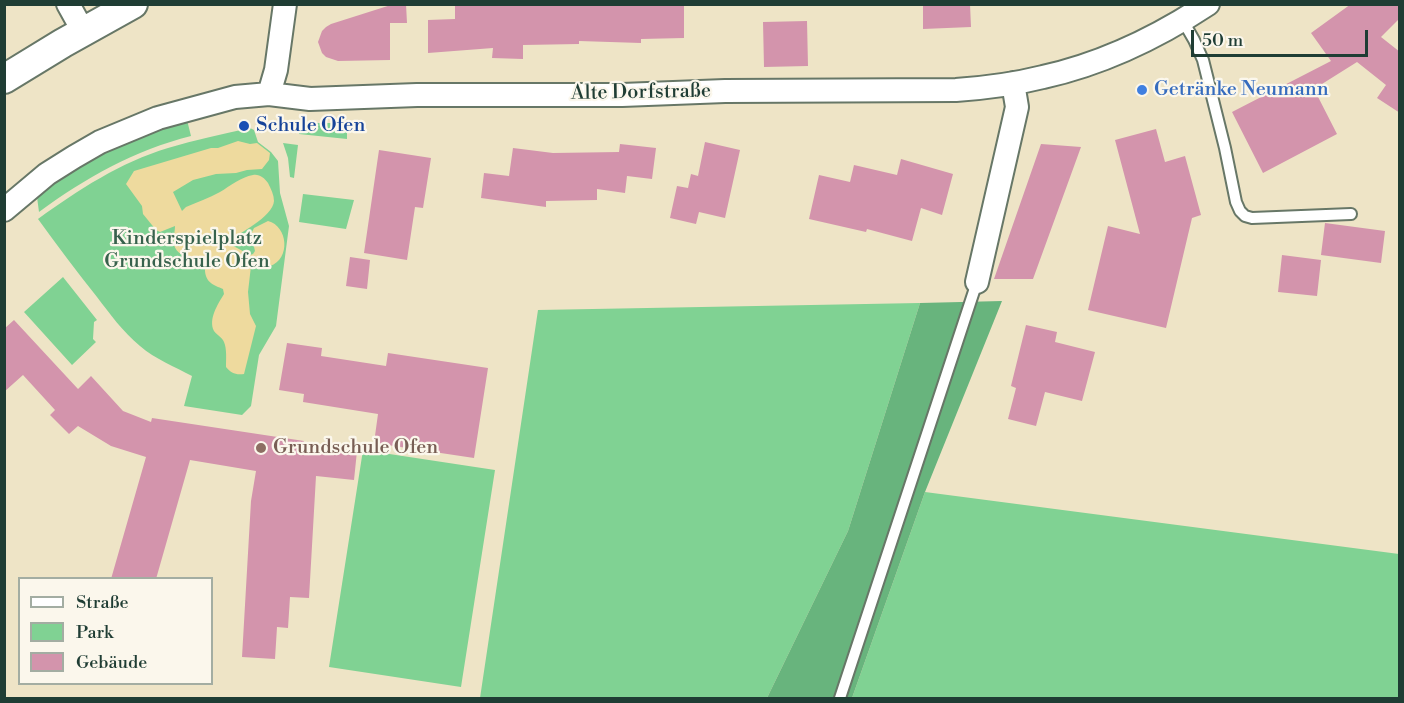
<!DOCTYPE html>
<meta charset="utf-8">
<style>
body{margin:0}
#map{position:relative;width:1404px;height:703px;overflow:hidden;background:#eee4c6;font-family:"Libre Bodoni",serif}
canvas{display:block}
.frame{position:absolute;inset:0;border:6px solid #1f3d34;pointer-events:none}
.legend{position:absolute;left:18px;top:577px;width:195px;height:108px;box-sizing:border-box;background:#fbf7ec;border:2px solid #a3ada2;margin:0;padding:8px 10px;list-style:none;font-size:18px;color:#1f3d34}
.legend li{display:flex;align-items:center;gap:12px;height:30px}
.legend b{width:30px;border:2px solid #a3ada2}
.scale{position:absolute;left:1191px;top:30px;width:177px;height:27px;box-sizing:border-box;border:3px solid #1f3d34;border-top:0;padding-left:8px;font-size:18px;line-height:21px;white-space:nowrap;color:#1f3d34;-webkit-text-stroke:4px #fbf7ec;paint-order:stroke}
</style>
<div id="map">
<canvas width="1404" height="703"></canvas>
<div class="frame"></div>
<ul class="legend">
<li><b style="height:8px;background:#fff"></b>Straße</li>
<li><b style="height:16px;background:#80d293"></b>Park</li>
<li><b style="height:16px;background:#d394ac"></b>Gebäude</li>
</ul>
<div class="scale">50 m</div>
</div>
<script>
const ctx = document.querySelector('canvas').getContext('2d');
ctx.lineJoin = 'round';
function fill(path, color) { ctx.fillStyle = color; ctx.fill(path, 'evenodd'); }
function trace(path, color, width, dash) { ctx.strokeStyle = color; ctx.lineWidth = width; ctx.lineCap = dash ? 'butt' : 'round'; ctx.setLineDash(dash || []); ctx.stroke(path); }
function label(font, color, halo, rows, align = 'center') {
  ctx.font = font + ' "Libre Bodoni",serif'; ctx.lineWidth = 4.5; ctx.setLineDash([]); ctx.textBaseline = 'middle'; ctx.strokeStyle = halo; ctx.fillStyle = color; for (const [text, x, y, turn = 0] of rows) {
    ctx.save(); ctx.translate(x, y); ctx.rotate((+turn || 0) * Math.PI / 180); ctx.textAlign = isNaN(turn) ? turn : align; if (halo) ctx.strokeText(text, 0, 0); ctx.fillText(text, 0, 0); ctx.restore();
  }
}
fill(new Path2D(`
 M187,120L191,136C135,150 85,178 39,212L37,197L40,192L86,160L160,128Z
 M301,123H347V139L299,134Z
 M250,128L254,130L258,142L271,152L278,161L280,193L289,226L276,326L259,355L251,406L242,415L184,406L192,376C175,367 155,359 140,346C123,332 110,314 97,297C77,272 57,245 38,219C78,190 121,162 168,148C195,140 223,134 250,128Z
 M283,143L298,145L294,178L290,177L288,158Z
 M303,194L354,200L346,229L299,222Z
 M63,277L97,320L94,322L93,339L96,342L72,365L24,312Z
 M920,303L848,531L767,698H480L538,310Z
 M363,450L495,470L461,687L329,667Z
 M925,492L1399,554V698H852Z`), '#80d293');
fill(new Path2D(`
 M1002,301L925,492L852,698H767L848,531L920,303Z`), '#68b47d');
fill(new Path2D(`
 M238,141L250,144L257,143L270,153L269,160L262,169L247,170L236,173L216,174L193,180L173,192L182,211L186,207C197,202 209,198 220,192C230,186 241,177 253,175C260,174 264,178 268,183C271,189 274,195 274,201C273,217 238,234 226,242L250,255L253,254L255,251L251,234L254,228L268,221C288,226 291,259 270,266C264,268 257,266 251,266L248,292L250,314L256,326L244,374C235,375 231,373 226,367C226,359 227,349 224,342C222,337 217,335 214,331C208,319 218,304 224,294L223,289C214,285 206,283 205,271C205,268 207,264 205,262C203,258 179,261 174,245C173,239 175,231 175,226L160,232L156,230L143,214L142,206L126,184L134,171L211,148H218Z`), '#eeda9e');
fill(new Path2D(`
 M394,4H406L407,23H390V60L338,61L326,57L322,53L318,42L322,31L326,27L331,24Z
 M455,4H684V38L641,39V43L579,41V44L523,45V59L492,58L493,48L428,53V20L455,19Z
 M923,4H970L971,27L923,29Z
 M1351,4H1400V18L1381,37L1400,52V113L1377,98L1386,85L1357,62L1314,89L1337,134L1263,173L1232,112L1331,61L1311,33Z
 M807,21L808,66L764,67L763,22Z
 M1156,129L1165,162L1185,156L1201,215L1192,218L1166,328L1088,310L1108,226L1140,234L1115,140Z
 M705,142L740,150L725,218L699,212L696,224L670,218L677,186L688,188L691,174L698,176Z
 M620,144L656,148L652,179L627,176L625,193L597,189V200L546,201V207L481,198L484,173L509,176L513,148L553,153L619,152Z
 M1041,144L1081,147L1033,279H994Z
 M379,150L431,158L423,208L415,207L407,260L364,253Z
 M901,159L953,174L942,215L921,208L912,241L867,229L866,232L809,219L819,175L850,182L854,165L897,175Z
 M1325,223L1385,231L1381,263L1321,255Z
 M1282,255L1321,260L1317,296L1278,292Z
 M350,257L370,260L367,289L346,286Z
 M14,320L78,389L91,376L123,411L151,422L152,418L304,441L303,445L357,451L354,480L316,476L309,598L290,597L288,628L277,627L275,659L242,657L251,501L256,471L190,460L156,579H111L146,457L111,446L78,426L69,434L50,415L55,410L23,375L4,392V329Z
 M1026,325L1057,332L1055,342L1095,352L1082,401L1045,392L1036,426L1008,419L1016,388L1011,386Z
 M287,343L322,348L321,356L386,366L388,353L488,368L474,458L374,443L378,414L303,402L304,394L279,390Z`), '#d394ac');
const service = new Path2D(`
 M1183,21L1194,40L1203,60L1225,148L1236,202L1240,211L1245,216L1252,218L1351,214
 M840,698L977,282`);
const minor = new Path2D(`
 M68,4L83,31
 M269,94L276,70L285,4
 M4,210L47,174L74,157L100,142L158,118L235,97L269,94L310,99L417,95H622L725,91L956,90C985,88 1015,84 1043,77C1102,64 1158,37 1208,4
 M977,282L1017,107L1013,83`);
const tertiary = new Path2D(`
 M4,79L63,43L133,4`);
trace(service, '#677767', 14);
trace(minor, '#677767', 26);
trace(tertiary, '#677767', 32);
trace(service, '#fff', 10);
trace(minor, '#fff', 22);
trace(tertiary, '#fff', 28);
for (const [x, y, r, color] of [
 [1142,90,6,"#3f7fe0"],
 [244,126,6,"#1a4fb4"],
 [261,448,6,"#8d6e63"]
]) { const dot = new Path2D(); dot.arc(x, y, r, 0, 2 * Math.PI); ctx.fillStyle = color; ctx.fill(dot); trace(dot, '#fbf7ec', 2); }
label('20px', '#366cbe', '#fbf7ec', [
 ["Getränke Neumann",1154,90]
], 'left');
label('20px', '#1f3d34', '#fbf7ec', [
 ["Alte Dorfstraße",641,93,-1]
]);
label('20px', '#164399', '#fbf7ec', [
 ["Schule Ofen",256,126]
], 'left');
label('20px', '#37624c', '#fbf7ec', [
 ["Kinderspielplatz",187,239],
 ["Grundschule Ofen",187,262]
]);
label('20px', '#785e54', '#fbf7ec', [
 ["Grundschule Ofen",273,448]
], 'left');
</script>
